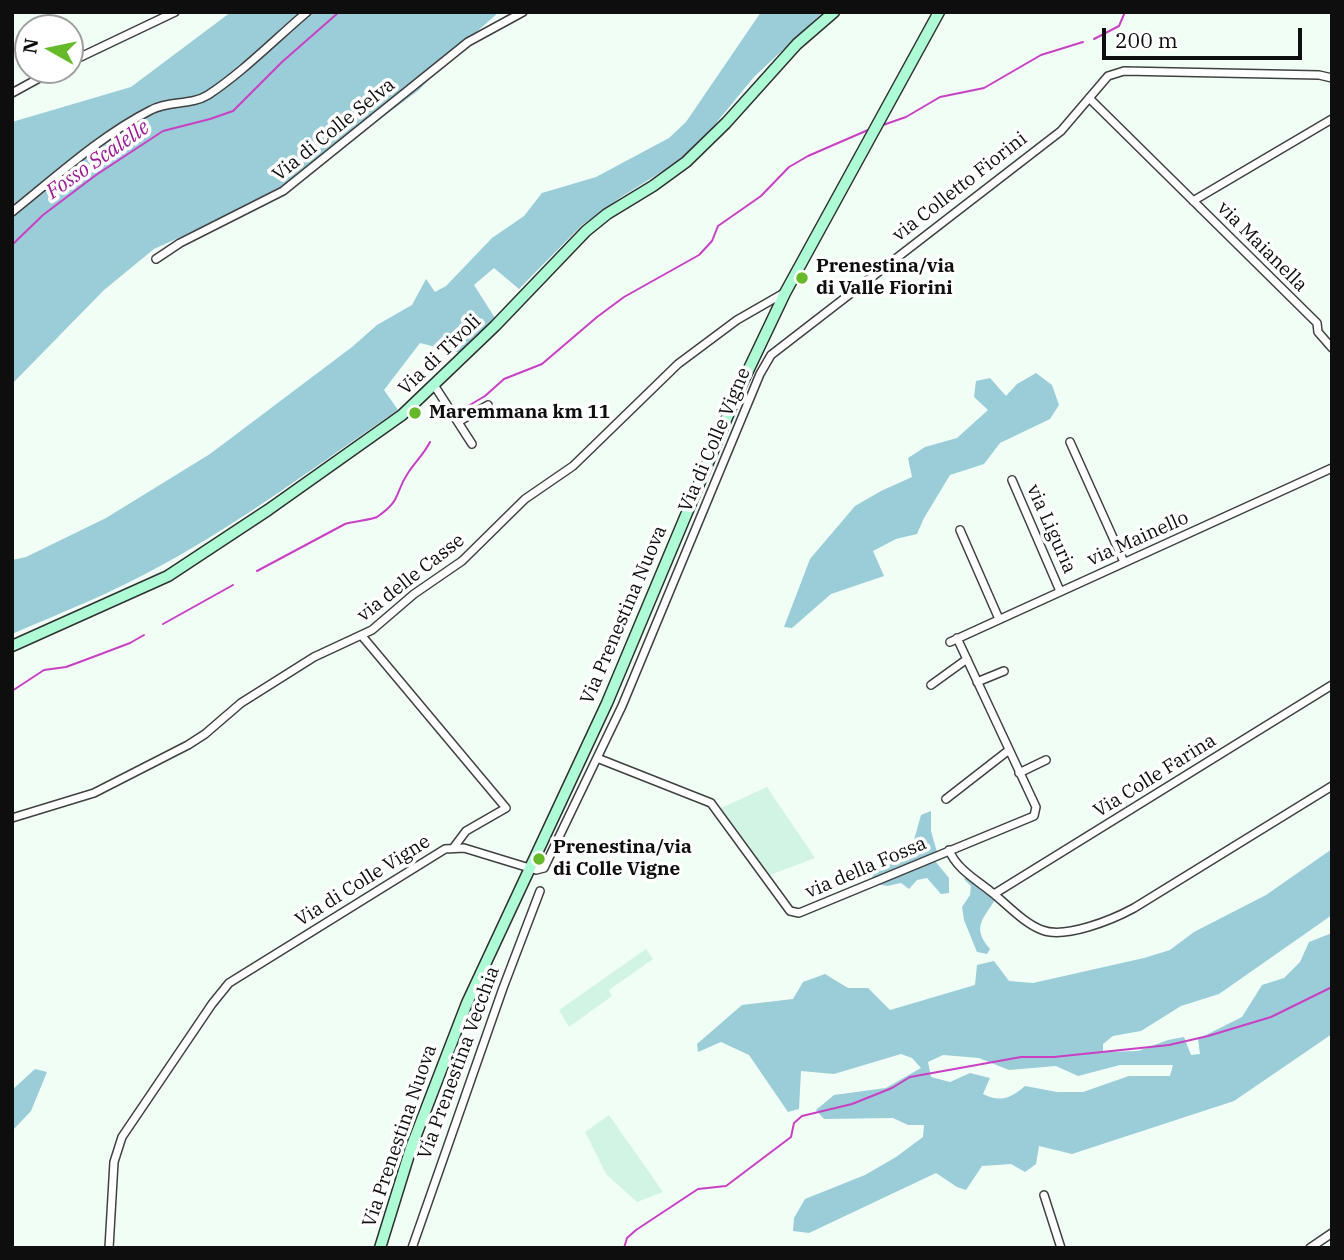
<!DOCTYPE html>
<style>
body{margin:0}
#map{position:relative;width:1344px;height:1260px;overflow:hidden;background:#f0fef6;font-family:"IBM Plex Serif",serif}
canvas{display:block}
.frame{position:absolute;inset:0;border:14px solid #0e0e0e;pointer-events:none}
.north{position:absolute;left:14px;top:14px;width:70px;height:70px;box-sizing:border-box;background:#fff;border:2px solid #9f9f9f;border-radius:50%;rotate:279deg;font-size:19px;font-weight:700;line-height:28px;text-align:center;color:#0e0e0e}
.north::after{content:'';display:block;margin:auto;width:24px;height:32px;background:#66ba2a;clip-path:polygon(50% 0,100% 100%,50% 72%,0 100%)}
.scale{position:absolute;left:1102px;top:28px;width:200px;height:32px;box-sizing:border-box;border:4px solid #0e0e0e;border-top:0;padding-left:9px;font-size:21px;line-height:24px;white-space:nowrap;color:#0e0e0e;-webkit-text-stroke:5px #fff;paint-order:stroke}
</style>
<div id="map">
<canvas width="1344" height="1260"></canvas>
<div class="frame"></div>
<div class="north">N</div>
<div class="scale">200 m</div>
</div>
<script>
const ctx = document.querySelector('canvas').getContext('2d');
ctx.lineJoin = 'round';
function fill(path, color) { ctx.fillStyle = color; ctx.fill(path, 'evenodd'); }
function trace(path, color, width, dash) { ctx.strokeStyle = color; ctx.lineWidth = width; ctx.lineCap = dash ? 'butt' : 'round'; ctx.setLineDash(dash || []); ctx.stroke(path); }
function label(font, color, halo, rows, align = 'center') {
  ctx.font = font + ' "IBM Plex Serif",serif'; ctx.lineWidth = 7; ctx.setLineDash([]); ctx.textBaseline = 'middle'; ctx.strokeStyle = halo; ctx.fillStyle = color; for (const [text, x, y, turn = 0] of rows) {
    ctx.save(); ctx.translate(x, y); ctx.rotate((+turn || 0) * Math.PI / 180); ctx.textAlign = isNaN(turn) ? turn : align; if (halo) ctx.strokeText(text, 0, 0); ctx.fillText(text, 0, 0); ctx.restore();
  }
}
fill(new Path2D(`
 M767,787L815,858L770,875L721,808Z
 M646,949L653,959L609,990L612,996L569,1027L559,1010Z
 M609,1115L663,1192L637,1202L606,1174L585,1132Z`), '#d1f4e4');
fill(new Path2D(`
 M231,12H499L463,44L419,90L353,139L246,212L205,226L154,249L104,290L12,384V122L131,87Z
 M761,12H823L754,77L703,139L674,164L621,197L581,226L519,289L494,268L474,285L495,318L460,353L420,343L384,390L398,410C321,462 245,520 162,565C114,592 63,612 12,634V560L26,557L106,518L210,454L352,347L377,325L412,305L426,279L435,292L446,286L492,238L524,216L542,193L596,177L669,138L686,122Z
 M1036,373L1052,385L1059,405L1050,419L1000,443L984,464L950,475L924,518L917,534L896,539L873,551L884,576L831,594L792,628L784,627L810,559L855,506L881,491L912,477L908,458L925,447L957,438L988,410L974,397L976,381L990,378L1006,396L1017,384Z
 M931,811V831L937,852L874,879L872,877C878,867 882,869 889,862C901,850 896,848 914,840L921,815Z
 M1332,849V915L1219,994L1181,1006L1141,1031L1113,1036L1103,1044V1052L1138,1051L1168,1040L1184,1037L1191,1055L1200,1054L1198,1039L1242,1017L1262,985L1284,978L1300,962L1309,942L1332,933V1034L1234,1101L1072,1154L1039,1146L1036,1164L1025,1172L1011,1164L982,1166L966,1190L957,1187L936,1173L809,1233L793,1231L794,1218L805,1199L865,1175L896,1157L923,1137L924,1125H908L893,1118L824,1119L816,1110L834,1095L886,1088L921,1068L912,1058L901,1054L834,1074L801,1071L799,1109L788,1112L749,1055L721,1042L698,1052L697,1044L742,1005L793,999L803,982L825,974L848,988H868L890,1010L975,985L977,965L994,961L1009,981L1033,983L1144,958L1170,950L1194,932L1266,895ZM943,1055L979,1058L1009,1070L1056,1066L1078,1076L1120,1065H1173L1170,1076H1129L1083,1092H1057L1025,1086C1011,1098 1000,1103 983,1094L990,1078L970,1073L950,1082L931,1077L928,1062Z
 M935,861L949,878V893L941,894L927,878L917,880L909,889L901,883L887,886L877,884Z
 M968,877L995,900C982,920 972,928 990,949L987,954L977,952L964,920L962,907L970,895L971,886L964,879Z
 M35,1069L47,1072L31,1111L12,1131V1090Z`), '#9acdd8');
trace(new Path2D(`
 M1094,39L1119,26L1125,12
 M883,125L906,117L940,97L984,88L1041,55L1083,42
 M12,245L43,215L96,175L163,131L210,119L233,111L282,62L339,12
 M458,412L485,396L504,379L542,364L597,317L624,297L699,255L712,241L718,226L761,196L789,167L808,156L868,130
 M257,571L345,524C354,521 371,520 377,517C402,500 394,494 408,473C415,462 424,454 430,442
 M163,624L233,585
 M12,691L44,670L66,667L93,657L130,643L144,635
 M624,1248L627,1238L636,1230L698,1189L726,1186L791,1137L794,1123L802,1116L852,1104L892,1088L910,1077L1021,1057H1054L1169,1045L1208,1036L1271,1017L1332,987`), '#c940c5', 2);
const street = new Path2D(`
 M70,62L175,12
 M12,93L54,70
 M1089,98L1317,323L1318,332L1332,348
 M1193,201L1332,119
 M12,212C57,176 100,136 151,110C169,100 190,106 208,95C243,72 274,40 307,12
 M156,259L180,243L283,191L468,42L523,12
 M434,385L472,444
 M458,422L488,405
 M1070,442L1124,562
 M1012,480L1060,591
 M960,530L999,619
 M362,636L506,808L466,831L454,847
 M950,642L1332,468
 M977,682L1004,671
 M931,685L967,659
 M597,758L711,803L790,911L799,913L1034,816L1036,807L957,638
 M1019,773L1046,760
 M946,799L1009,750
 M12,818L94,793L188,745L205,734L241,703L314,657L372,630L414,594L462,561L525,499L573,466L678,364L737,320L784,293
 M949,850C956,868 975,879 990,891C1006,903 1023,923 1042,930C1065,939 1112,920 1134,908L1332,786
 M994,894L1332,685
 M1044,1195L1061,1248
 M109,1248L114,1162L122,1137L212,1004L229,983L445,849L464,848L536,870L544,868L622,706L760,374L771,355L1061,131L1108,76L1124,71L1319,75L1332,78
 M412,1248L503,988L540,891
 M1310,1248L1332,1233`);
const secondary = new Path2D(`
 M12,646L168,576L268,510L402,415L495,326L586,231L607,214L653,186L686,162L726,123L797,44L834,12
 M380,1248L411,1148L467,1003L607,703L736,396L785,293L939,12`);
trace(street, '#414141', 10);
trace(secondary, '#303030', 13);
trace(street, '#fff', 7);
trace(secondary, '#adfcd6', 10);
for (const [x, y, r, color] of [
 [802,278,7,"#66ba2a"],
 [415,413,7,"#66ba2a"],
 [539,859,7,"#66ba2a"]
]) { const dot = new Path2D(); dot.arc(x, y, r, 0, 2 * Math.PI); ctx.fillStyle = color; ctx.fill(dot); trace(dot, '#fff', 2.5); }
label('19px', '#0e0e0e', '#fff', [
 ["Via di Colle Selva",334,130,-39],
 ["via Colletto Fiorini",960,187,-38],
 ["via Maianella",1262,247,45],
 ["Via di Tivoli",440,355,-44],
 ["Via di Colle Vigne",715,440,-67],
 ["via Liguria",1051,529,66],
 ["via Mainello",1138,539,-24],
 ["via delle Casse",411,578,-38],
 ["Via Prenestina Nuova",624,615,-67],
 ["Via Colle Farina",1155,776,-32],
 ["via della Fossa",866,868,-23],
 ["Via di Colle Vigne",363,881,-32],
 ["Via Prenestina Vecchia",459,1063,-70],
 ["Via Prenestina Nuova",400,1136,-71]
]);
label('bold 19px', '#0e0e0e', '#fff', [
 ["Prenestina/via",816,267],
 ["di Valle Fiorini",816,289],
 ["Maremmana km 11",429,413],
 ["Prenestina/via",553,848],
 ["di Colle Vigne",553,870]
], 'left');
label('italic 21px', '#9c1b94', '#fff', [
 ["Fosso Scalelle",98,160,-35]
]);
</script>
